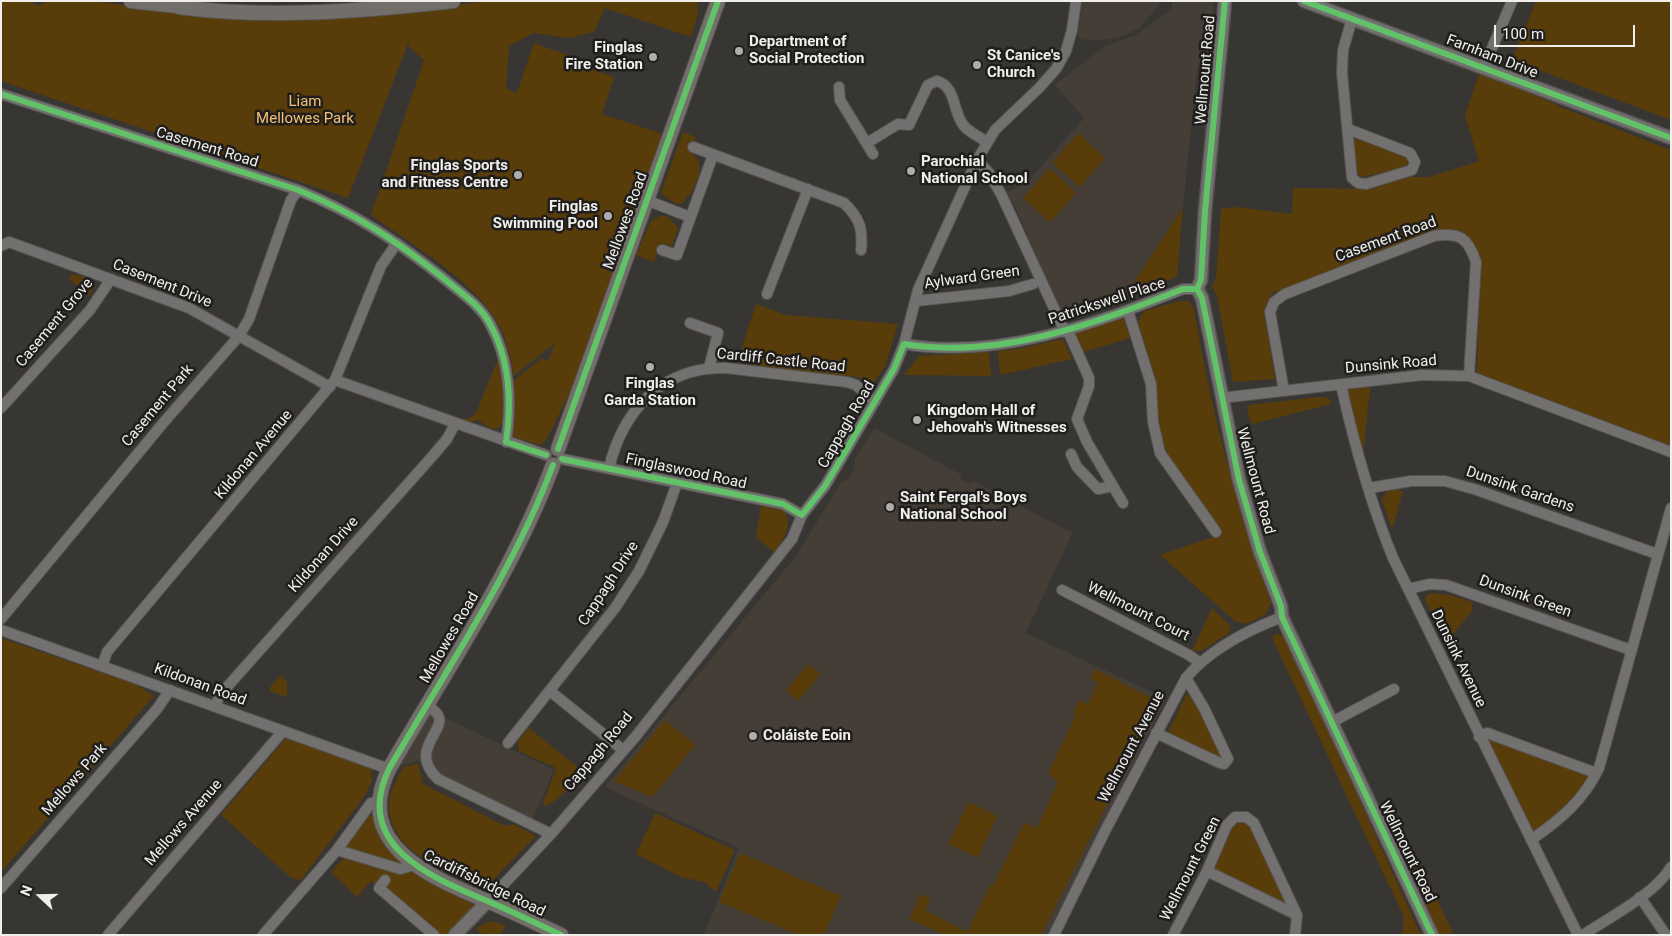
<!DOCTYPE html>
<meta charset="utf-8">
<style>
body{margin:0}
#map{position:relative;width:1672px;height:936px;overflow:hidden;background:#383633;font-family:Roboto,sans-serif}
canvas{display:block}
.frame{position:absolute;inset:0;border:2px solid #f0efec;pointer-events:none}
.north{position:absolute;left:15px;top:871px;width:50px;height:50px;-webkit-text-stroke:4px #1f1e1c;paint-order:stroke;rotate:291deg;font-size:14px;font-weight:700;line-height:20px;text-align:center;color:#f0efec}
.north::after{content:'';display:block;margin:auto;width:18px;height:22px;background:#f0efec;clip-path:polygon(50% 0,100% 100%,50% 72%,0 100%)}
.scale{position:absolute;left:1494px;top:25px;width:141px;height:22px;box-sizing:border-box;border:2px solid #f0efec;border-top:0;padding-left:6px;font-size:15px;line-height:18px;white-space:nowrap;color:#f0efec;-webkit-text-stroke:4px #1f1e1c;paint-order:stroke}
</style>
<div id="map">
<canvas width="1672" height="936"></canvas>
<div class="frame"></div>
<div class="north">N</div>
<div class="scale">100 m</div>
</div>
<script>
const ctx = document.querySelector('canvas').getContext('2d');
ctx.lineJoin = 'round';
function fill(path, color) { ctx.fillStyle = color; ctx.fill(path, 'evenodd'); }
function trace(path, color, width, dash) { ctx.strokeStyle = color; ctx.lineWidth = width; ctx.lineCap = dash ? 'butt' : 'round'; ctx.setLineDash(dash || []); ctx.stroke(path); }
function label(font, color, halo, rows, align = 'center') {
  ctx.font = font + ' Roboto,sans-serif'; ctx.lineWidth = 5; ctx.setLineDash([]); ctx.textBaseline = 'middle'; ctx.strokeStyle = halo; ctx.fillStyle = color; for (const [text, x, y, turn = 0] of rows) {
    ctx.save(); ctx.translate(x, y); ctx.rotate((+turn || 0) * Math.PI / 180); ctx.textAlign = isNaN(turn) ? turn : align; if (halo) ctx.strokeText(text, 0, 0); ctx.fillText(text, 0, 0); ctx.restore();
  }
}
fill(new Path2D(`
 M1083,1H1163L1139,28L1121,37L1096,41L1081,39L1078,36Z
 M1172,1H1214L1209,50L1197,69L1183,207L1125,296L1063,318L1019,215L1007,193L1030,179L1084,118L1055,85L1105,46L1136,35L1172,9Z
 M874,428L962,475L960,479L969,484L973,481L1072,533L1026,633L1166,699L1047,935H704L739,848L605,787L796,556L841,483L848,479L854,469L855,459Z
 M431,711L554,770L529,828L429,780L419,761L396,766L424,714Z`), '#443e36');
fill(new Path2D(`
 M1,1H30L37,6L49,1H93L170,11L281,18L368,16L487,1H697L698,14L691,37L605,8L594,32L568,38L534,33L509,46L506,89L517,93L534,43L587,62L585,67L614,77L602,114L666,135L574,384L547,439L540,445L513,437V381L542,358L548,361L555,343L514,376C510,358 507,340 498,324C475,281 411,244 371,215L424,60L409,47V41L348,198L1,81Z
 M1536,1H1671V120L1512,60Z
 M1480,70L1563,108L1671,150V446L1477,373L1481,262C1471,235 1462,230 1433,233L1272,293L1264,311L1275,379L1233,382L1217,296L1212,287L1216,279L1221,209L1236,207L1292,214L1293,188L1372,189L1407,177H1430L1479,161L1465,116Z
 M683,132L696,137L690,151C707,166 698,176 691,195H688L683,203L676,204L661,193Z
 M1078,133L1105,158L1080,187L1052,163Z
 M1357,136L1403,154L1408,158V163L1401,169L1362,177L1358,174C1356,163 1350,145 1357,136Z
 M1050,168L1076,193L1050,222L1023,198Z
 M1183,207L1177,277L1125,296Z
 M660,216H667L678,228L672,246L660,243L654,262L636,255L651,221Z
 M73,274L89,278L94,287L89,296L69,279Z
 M1180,301H1189L1194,309C1211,410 1236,507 1271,603L1266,614L1246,624L1235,621L1160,555L1222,534L1168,455L1157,424V384L1138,322L1144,311Z
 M756,304L785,315L898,324L885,367L872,384L859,377L773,371L738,360Z
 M1128,311L1133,337L1081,353L1068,331Z
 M1063,339L1072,359L1000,375L998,351L1018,349Z
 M989,352L991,376L904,375L919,356Z
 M503,359C504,373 516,457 479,420L470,422L459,419H467L476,413L497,361Z
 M1371,381L1362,464L1341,385Z
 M1319,397L1329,398L1331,404L1252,424L1249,418L1247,406L1249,405Z
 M1395,489L1403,491L1393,527H1391L1382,499L1387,491Z
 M761,506L784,510C794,526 783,539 775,553L756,537Z
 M1430,593L1451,595L1472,602L1473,610L1446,643L1425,600L1426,596Z
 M1212,608L1231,627L1229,633L1201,651H1192Z
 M1280,634L1286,638L1421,935H1402L1404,917L1273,640V636Z
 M1,638L135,684L154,696L1,872Z
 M808,664L821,674L798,701L786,690Z
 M1095,669L1159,702L1041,935H945L909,919L921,894L931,898L925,910L967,932L990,885L993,886L1024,823L1037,828L1058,782L1048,773L1076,715L1073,713L1079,700L1088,704L1098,683L1091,679Z
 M281,675L287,682V697L270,691V687Z
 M1187,693L1200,708L1222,758L1213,757L1168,733Z
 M665,720L695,745L652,797L614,781Z
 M529,728L584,772L583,780L579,786C563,788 558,803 545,806L543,803L556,768L519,751L518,741Z
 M1477,730L1596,774L1588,789L1531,839Z
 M287,737L371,768L372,781L364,797L300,881L289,876L221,815Z
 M418,764L423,784L505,826L514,824L536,836L487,886C449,874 388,852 389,804C389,792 398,778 403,767Z
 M969,802L997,816L978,858L948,844Z
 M1381,808L1414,851L1454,935H1439Z
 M380,811L394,847L487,902L454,935H435L371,881L357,897L331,872L344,858L347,844L367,816H373Z
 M655,813L735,850L716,892L704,882L681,877L636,854Z
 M1244,820L1253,826L1288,902L1283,905L1214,871C1218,854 1227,826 1244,820Z
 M740,853L841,896L824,935H799L719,902Z
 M491,921L506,925L501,935H483L476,928Z`), '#583c0a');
const minor = new Path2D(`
 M1484,67L1512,1
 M839,87L840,100L873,154
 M1,94L298,190C357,214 398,242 447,281C462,294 481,306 490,324C510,360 512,401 506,442
 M1348,129L1410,153L1415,162L1412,170L1366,184L1358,183L1352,178L1342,73L1343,50L1352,19
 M867,143L898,124L909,125L928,85L937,81C957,87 952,112 964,126C970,133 980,137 987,142
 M693,147L844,203C860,218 863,229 861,250
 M977,160L989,173L1001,194L1065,332
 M646,200L690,217
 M1,246L9,242L189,308L330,387
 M662,250L677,255L713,155
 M767,294L808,189
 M916,301L1009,291L1033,284
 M1128,311L1151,384L1153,422L1160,453L1216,532
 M690,323L718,333L709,368
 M1068,331L1089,378V386L1077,419L1087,442L1123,503
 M904,344C1000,360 1096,323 1183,289H1197
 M335,380L546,455
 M1341,385C1354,443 1370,502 1393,558L1578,935
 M1284,391L1270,312L1274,302L1285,294L1434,236C1460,232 1468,238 1476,262L1469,376
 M1221,398L1422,375L1469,376L1671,452
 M1,408L90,310L111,279
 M1071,454L1077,467L1098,489L1113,486
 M562,459L783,504L802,515
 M609,468C623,410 663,366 726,368L847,382L856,385L875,402
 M1369,488L1411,481H1445L1477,490L1657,554
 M1408,589L1430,584L1446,585L1631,650
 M1062,590L1189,655L1199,662
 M1,619L164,422L239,336L249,319L291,200L298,190
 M1,630L389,769
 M102,666L107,652L335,380L381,266L397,243
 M550,691L623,750
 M426,704C430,708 436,711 438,715C447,731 407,750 438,779L551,834
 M216,706L219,696L429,460L447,439L455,424
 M1332,722L1394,689
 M1156,733L1220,763L1224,764L1228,759L1204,708L1186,678
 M1479,737L1487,733L1596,773
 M508,743L615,608L639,571L663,522L677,483
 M1531,840C1561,819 1583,801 1599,768L1671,508
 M337,850L400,869L414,865
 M1207,871L1297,915
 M385,880L379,888L434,935
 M1,888L157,709L170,690
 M1640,897L1666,935
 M488,901L551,834L636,736L792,539L802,515L825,486L894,369L904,344L918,290L977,160L995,130L1039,88L1056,69L1066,51L1072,30L1076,1
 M108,935L283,731
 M263,935L337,850L371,803L380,801
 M1054,935L1105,831L1186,678C1209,650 1248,630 1282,617
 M1173,935L1207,871L1227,825L1235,817H1246L1254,823L1297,915L1295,935
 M1583,935C1610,917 1655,894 1671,867`);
const tertiary = new Path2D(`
 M1225,1L1205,211L1201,280L1197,289L1202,298L1239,480L1260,552L1281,606L1282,617L1432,935
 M1304,1L1671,138
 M455,935L488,901`);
const secondary = new Path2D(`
 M131,1L187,7
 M179,7C270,19 362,11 453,1
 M558,449L718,1
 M553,465C513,572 446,670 389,769C351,847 435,879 492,903C515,913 538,924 561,935`);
trace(minor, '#565452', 12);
trace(tertiary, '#565452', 15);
trace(secondary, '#565452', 16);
trace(minor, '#72716f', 10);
trace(tertiary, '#72716f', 12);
trace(secondary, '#726f6a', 14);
trace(new Path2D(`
 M1304,1L1671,138
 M1,94L298,190C357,214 398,242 447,281C462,294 481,306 490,324C510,360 512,401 506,442L546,455
 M1197,289L1202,298L1239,480L1260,552L1281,606L1282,617L1432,935
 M1197,289L1201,280L1205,211L1225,1
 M558,449L718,1
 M562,459L783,504L802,515L825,486L894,369L904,344C1000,360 1096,323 1183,289H1197
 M553,465C513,572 446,670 389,769C351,847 435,879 492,903C515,913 538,924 561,935`), '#61c268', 6);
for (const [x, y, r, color] of [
 [739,51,5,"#b0aeab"],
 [653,57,5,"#b0aeab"],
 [977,65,5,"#b0aeab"],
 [911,171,5,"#b0aeab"],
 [518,175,5,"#b0aeab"],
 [608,216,5,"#b0aeab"],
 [650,367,5,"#b0aeab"],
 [917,420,5,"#b0aeab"],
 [890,507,5,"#b0aeab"],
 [753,736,5,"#b0aeab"]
]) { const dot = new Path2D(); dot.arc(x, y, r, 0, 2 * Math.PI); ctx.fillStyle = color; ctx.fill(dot); trace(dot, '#1f1e1c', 2); }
label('bold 15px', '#f0efec', '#1f1e1c', [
 ["Department of",749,42],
 ["Social Protection",749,59],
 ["Finglas",643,48,"right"],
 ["Fire Station",643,65,"right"],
 ["St Canice's",987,56],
 ["Church",987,73],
 ["Parochial",921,162],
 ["National School",921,179],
 ["Finglas Sports",508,166,"right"],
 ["and Fitness Centre",508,183,"right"],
 ["Finglas",598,207,"right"],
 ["Swimming Pool",598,224,"right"],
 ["Finglas",650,384,"center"],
 ["Garda Station",650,401,"center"],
 ["Kingdom Hall of",927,411],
 ["Jehovah's Witnesses",927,428],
 ["Saint Fergal's Boys",900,498],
 ["National School",900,515],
 ["Coláiste Eoin",763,736]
], 'left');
label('15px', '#f0efec', '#1f1e1c', [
 ["Farnham Drive",1492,57,21],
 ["Wellmount Road",1206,70,-85],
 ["Casement Road",207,148,17],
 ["Mellowes Road",626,221,-70],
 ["Casement Road",1386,240,-20],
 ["Aylward Green",972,278,-8],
 ["Casement Drive",162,284,22],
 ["Patrickswell Place",1107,302,-18],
 ["Casement Grove",55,323,-50],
 ["Cardiff Castle Road",781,361,6],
 ["Dunsink Road",1391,365,-5],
 ["Casement Park",158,406,-50],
 ["Cappagh Road",847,425,-60],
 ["Kildonan Avenue",254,455,-50],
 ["Finglaswood Road",686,472,12],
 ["Wellmount Road",1255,481,75],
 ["Dunsink Gardens",1520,490,19],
 ["Kildonan Drive",324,555,-48],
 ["Cappagh Drive",609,584,-57],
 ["Dunsink Green",1525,597,20],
 ["Wellmount Court",1138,612,27],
 ["Mellowes Road",450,638,-60],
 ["Dunsink Avenue",1458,659,64],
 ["Kildonan Road",200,685,20],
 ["Wellmount Avenue",1132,747,-62],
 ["Cappagh Road",599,752,-50],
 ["Mellows Park",75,780,-49],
 ["Mellows Avenue",184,823,-49],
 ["Wellmount Road",1407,852,64],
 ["Wellmount Green",1191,869,-63],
 ["Cardiffsbridge Road",484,884,26]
]);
label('15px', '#f7c174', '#1f1e1c', [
 ["Liam",305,102],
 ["Mellowes Park",305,119]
]);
</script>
